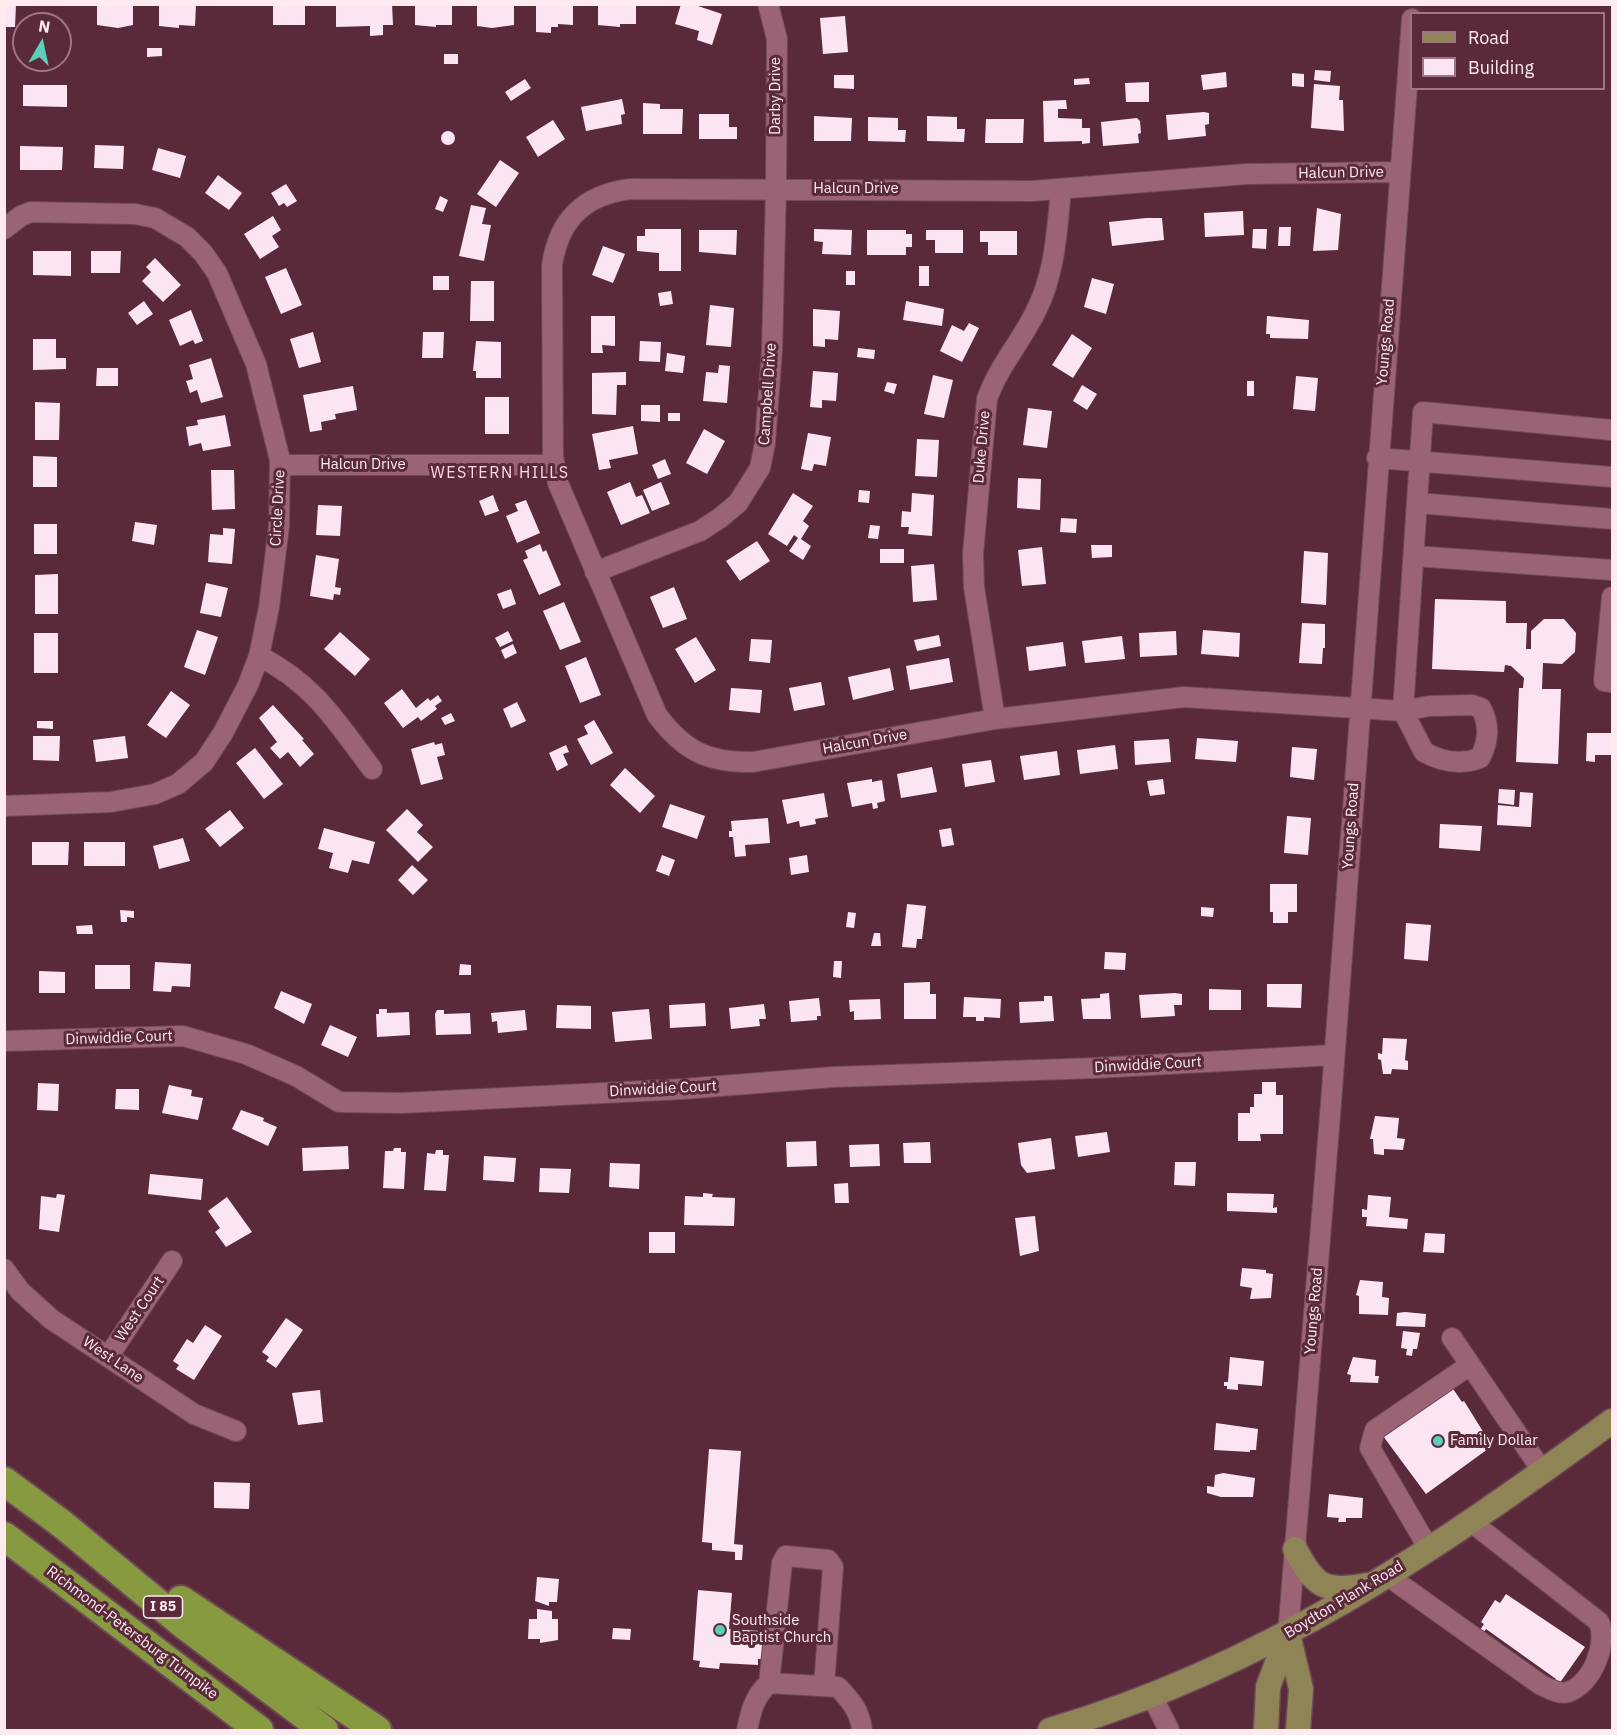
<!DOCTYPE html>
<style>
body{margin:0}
#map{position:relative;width:1617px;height:1735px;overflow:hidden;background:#5a2a3b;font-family:"IBM Plex Sans",sans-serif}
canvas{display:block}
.frame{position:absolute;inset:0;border:6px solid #feebf0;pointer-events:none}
.legend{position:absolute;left:1410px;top:12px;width:195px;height:78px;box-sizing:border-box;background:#5a2a3b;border:2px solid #9c7783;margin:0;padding:8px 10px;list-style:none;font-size:18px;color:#feebf0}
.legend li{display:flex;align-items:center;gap:12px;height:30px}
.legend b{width:30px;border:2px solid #9c7783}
.north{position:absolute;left:12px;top:12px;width:60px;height:60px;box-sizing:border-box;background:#5a2a3b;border:2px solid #9c7783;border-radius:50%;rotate:9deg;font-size:16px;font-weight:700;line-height:24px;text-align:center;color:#feebf0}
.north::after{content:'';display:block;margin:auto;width:21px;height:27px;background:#5cceba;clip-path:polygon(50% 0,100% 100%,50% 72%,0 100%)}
</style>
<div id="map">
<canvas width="1617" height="1735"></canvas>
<div class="frame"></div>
<ul class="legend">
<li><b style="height:8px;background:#8f8455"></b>Road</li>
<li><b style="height:16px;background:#fbe5f3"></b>Building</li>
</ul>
<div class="north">N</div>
</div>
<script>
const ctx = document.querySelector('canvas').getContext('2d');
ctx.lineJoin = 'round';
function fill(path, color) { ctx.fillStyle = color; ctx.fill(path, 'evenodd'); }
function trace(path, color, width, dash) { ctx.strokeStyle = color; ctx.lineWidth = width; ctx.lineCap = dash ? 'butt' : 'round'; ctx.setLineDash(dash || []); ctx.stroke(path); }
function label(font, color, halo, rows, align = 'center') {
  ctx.font = font + ' "IBM Plex Sans",sans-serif'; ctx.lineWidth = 6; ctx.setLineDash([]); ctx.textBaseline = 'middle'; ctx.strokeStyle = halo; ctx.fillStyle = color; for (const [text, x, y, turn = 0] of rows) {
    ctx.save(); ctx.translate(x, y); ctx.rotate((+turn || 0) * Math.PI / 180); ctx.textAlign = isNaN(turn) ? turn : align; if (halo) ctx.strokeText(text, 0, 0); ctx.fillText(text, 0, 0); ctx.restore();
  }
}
fill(new Path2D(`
 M4,4H16L15,27H4Z
 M97,4H133V25L118,28L97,25Z
 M159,4H196L195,26L179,25V28L159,26Z
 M273,4H305V25H273Z
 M336,4H392L393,25H383V35L370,36V26L336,27Z
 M415,4H452V25H436V27L415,25Z
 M477,4H514V25L492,28L477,26Z
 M536,4H573V25L558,24V27H551V33L536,32Z
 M598,4H636V24H620V27L598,25Z
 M681,4H692L722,14L712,45L697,40L699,31L675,24Z
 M845,16L848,52L823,54L820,18Z
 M147,48H162V56L147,57Z
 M444,54H458V64H444Z
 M1315,70L1331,71L1330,82L1314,80Z
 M1226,72L1227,87L1203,90L1201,75Z
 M1292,73L1304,74V87L1292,86Z
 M834,75H854V89L834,88Z
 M1089,78L1090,84L1074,85V79Z
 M525,79L531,88L511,101L505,92Z
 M1149,82V102H1126L1125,83Z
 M1314,84L1340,86L1339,100H1343L1344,131L1311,128Z
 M23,85H67V107L23,106Z
 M622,99L625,114L621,115L622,124L586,131L581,107Z
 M1066,100L1067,109H1058V118L1082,119V128H1090V143L1082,144V141L1044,142L1043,101Z
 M643,103L660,104V109H683L682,134H643Z
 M1204,112L1209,113V124L1205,125L1206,136L1168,140L1166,115Z
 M699,114H729V127H737V139H699Z
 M814,116L852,118L851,141H814Z
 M927,116L957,117V129H965L964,142L927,141Z
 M868,117L898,118V130H906L905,142L868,141Z
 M1137,118L1140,121L1141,133L1138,134L1139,143L1103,146L1101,122Z
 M986,119H1024L1023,143H985Z
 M553,120L565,139L538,157L526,137Z
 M441 138a7 7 0 1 1 14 0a7 7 0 1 1-14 0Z
 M95,145L124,146L123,169L94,168Z
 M20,146L63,147L62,170H20Z
 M158,148L186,156L180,178L152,170Z
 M500,160L519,173L496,207L477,194Z
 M218,175L242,193L229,210L205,193Z
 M286,184L297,201L287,207L284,203L279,206L271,193Z
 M440,196L448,200L443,212L435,209Z
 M471,205L486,208L482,224L491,225L484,261L459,256Z
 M1317,208L1341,214L1338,250L1313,251Z
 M1243,211L1244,235L1205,237L1204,213Z
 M273,216L281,230L272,236L279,247L260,259L244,234Z
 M1146,218H1162L1164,240L1112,246L1109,222Z
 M1279,227H1291L1290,246H1278Z
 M645,229H681V271H659V253L637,251V236H645Z
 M814,229L852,230L851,255L822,254L823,242L814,241Z
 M1253,229H1267L1266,249L1252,248Z
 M699,230H737L736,255L699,252Z
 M867,230H906V234H912V247H906V255H867Z
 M926,230H963V253H935V240H926Z
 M980,231H1017V255H988V242H980Z
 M603,246L625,254L613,283L592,275Z
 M33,251H71V276L33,275Z
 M91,251H121L120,273H91Z
 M155,258L181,285L163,302L142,281L151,272L146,267Z
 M919,266H929V286H919Z
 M286,268L302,305L281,314L265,277Z
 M846,271H855V285H846Z
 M433,276H449V290H433Z
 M1092,278L1114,284L1106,314L1084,307Z
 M471,281H494V321H470Z
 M671,291L673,304L660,306L658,293Z
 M144,301L153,314L137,325L128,313Z
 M906,301L944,309L942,326L903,320Z
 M710,305L734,308L731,347L706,345Z
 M813,309L840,311L838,340L825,339V347L813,346Z
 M191,310L203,341L195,344L193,340L180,346L169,320Z
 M591,316H615V346L602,345L603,353H591Z
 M1267,316L1309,320L1308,339L1270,338V334H1266Z
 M969,323L979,328L962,362L940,351L952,325L964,331Z
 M313,332L321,362L299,368L290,339Z
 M423,332H444L443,358H422Z
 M1072,334L1092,348L1073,378L1052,365Z
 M33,339H56V358H66V369L33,370Z
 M476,341L501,342V378H476V371H473Z
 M640,341L661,342L660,362L639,361Z
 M858,348L875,350L874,359L857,357Z
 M667,353L685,356L683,373L665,371Z
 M211,358L223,397L201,403L197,390L190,393L186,381L193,379L189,365Z
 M719,365L730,366L727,403L703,401L706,372L718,373Z
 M97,368H118V386H96Z
 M813,371L838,373L836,401L822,400V408L810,407Z
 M626,372V385H617L616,415L592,414V373Z
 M933,375L953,380L944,418L924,414Z
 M1296,376L1318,378L1315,411L1293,409Z
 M1247,381H1254V396H1247Z
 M887,382L897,384L894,394L884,391Z
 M1082,385L1097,394L1087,410L1073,401Z
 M353,386L357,410L335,414L336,419L321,422L322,430L310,432L303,395Z
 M485,397H509V434H485Z
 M35,402L60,403L59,440H35Z
 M641,405H660V422L641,421Z
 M1028,408L1052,411L1047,448L1023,445Z
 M668,413H680V421H668Z
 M225,415L231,446L203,451L201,443L189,446L186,427L198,425L197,420Z
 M633,426L638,454L609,460L611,468L599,470L592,434Z
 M704,429L725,441L707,474L686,463Z
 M808,433L831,437L826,466L814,464L812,471L801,469Z
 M917,439L939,440L937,477L915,476Z
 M33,456L57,457V487H33Z
 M665,459L671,474L658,479L652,465Z
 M211,470H234L235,509L212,510Z
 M1018,478L1041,479L1040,510L1017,508Z
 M630,482L636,497L642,495L650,513L621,525L607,492Z
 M661,482L670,504L652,511L643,490Z
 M859,490L870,491L869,503L858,502Z
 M793,493L813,506L803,521L809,526L801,539L811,546L803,560L789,551L798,538L794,535L787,546L768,534Z
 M912,493L934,495L932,536L908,534L909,527H901L902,511L911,512Z
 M493,495L499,511L485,516L479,501Z
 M526,500L540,533L517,543L506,516L518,511L515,504Z
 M318,505L342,506L340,536L316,535Z
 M1061,518L1077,519L1076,533L1060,532Z
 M135,522L157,525L154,545L132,541Z
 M34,524H57V554H34Z
 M870,525L880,526L878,539L868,538Z
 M223,528L235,529L232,564L208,562L210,534L223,535Z
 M757,541L770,561L740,581L726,561Z
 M540,544L543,552L546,550L561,585L539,595L523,560L528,558L525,551Z
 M1091,545H1112V557L1092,558Z
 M1042,547L1046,584L1022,586L1018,550Z
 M880,549H904V563H880Z
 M1304,551L1328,553L1326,605L1301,603Z
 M316,555L339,559L335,587L341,588L340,595L334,594L333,600L310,596Z
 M934,564L937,600L913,602L911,566Z
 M58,574V614H35V575Z
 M206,583L228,588L221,617L200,613Z
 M674,587L687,619L663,628L650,597Z
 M511,589L516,604L503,609L497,594Z
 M1435,599L1506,601V623H1527L1526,649H1531V631L1544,619H1564L1576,633L1575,652L1562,664L1543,663L1542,689H1561L1558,764L1516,762L1519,688H1523L1524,678L1511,666L1505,665L1504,672L1432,669Z
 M564,602L581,642L560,650L543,611Z
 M1302,623L1325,624V648H1323L1322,664L1299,663Z
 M197,630L218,637L205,675L184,667Z
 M1203,630L1240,633L1239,657L1201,654Z
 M508,631L513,641L500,647L495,638Z
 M1176,631L1177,655L1140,657L1139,633Z
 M340,632L370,659L355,676L324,649Z
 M34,633H58V673H34Z
 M939,635L941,646L917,651L914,640Z
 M1122,636L1125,659L1085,663L1082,641Z
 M696,637L716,670L695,683L675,649Z
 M751,639L772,640L770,663L749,661Z
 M1063,642L1066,666L1029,671L1026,647Z
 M513,644L517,653L505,659L501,650Z
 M586,657L601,695L580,703L565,666Z
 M949,658L953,682L910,690L906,666Z
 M890,668L894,690L853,700L848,677Z
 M821,682L825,705L794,711L789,688Z
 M731,688L762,690L760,713L729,710Z
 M402,689L416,708L428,698L430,701L438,695L442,701L435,706L437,709L421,721L418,717L403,728L384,703Z
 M171,691L190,705L166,738L147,725Z
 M517,702L526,721L511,728L503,709Z
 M273,705L304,739L302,740L314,754L300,767L288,752L280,759L270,748L277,742L259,718Z
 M451,713L455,721L445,725L441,718Z
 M594,720L613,753L591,765L577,739L588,734L584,726Z
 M37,721H53V729L37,728Z
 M1587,733H1612V755H1595V762L1586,761Z
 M33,736H60L59,761L33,760Z
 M125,736L128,758L96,762L93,740Z
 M1197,738L1238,741L1236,762L1195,759Z
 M1169,739L1171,762L1135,765L1134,741Z
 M434,742L435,745L442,743L445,755L437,757L443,779L421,785L411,749Z
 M566,745L569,752L563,754L568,765L557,771L549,753Z
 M1115,745L1118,769L1080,774L1077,750Z
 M1292,747L1317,749L1314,780L1290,777Z
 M255,748L283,784L264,799L236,763Z
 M1057,751L1060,775L1024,780L1020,756Z
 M991,760L995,782L965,787L962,764Z
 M932,767L937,792L901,798L897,774Z
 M625,768L655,796L640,813L610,785Z
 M872,779V782L882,780L885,801L877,803L878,808L873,809L872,803L852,807L847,783Z
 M1163,779L1165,794L1150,796L1147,781Z
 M1499,789L1515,790L1514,805L1498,803Z
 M1520,792L1533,793L1531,827L1497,825L1498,805L1519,807Z
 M824,793L828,817L815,819L816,824L800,827L799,821L787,824L782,800Z
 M670,804L705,816L697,839L662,827Z
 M407,809L423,825L417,832L433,847L418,862L386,830Z
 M230,810L244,828L220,847L205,829Z
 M1287,816L1311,818L1308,855L1284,853Z
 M768,818L770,843L745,845L746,856L735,857L733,837H729V831H732L731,821Z
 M1440,824L1482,826L1480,851L1439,848Z
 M324,828L375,842L369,864L352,860L348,873L329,868L333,853L318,849Z
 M951,828L954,845L942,847L939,830Z
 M183,838L190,861L159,869L153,846Z
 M32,842H69L68,865H32Z
 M84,842H125V866H84Z
 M662,855L675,860L669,876L656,871Z
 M807,855L809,872L791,875L789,858Z
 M412,865L428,880L413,895L398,880Z
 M1270,884H1297V912H1288V923H1273V912H1270Z
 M907,904L926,906L922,939H917L916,948L902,947Z
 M1201,907L1214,908L1213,917L1201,916Z
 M120,910L134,911V918L127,917V922H121Z
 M848,912L856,913L854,928L846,927Z
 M1406,923L1431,925L1428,961L1404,959Z
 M92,925L93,934H77L76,926Z
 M874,933H880L881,946H871Z
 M1105,952L1126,953L1125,970L1104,969Z
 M834,961H842L841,978L833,977Z
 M155,962L191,964L190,987L172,986L171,992L153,991Z
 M460,964L471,965V975H459Z
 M95,965H130V989H95Z
 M39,971L65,972V993H39Z
 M930,982V994H936V1019H904V983Z
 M1267,984H1302L1301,1008L1267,1007Z
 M1209,989L1241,990V1010H1209Z
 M281,991L312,1004L304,1024L274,1008Z
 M1109,993L1111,1019H1083L1081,999L1100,998V994Z
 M1175,993L1182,994V1005H1174L1175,1016L1141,1018L1139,995Z
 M1044,996H1052L1054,1021L1020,1023L1019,1002L1044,1001Z
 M964,997L1001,999L1000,1018L984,1017V1021H976V1017H963Z
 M819,998L821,1016H817V1020L791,1022L789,1001Z
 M880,999L881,1019L854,1020V1011L850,1012L849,1000Z
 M705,1003L706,1026L670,1028L669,1005Z
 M764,1004L766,1019H759L760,1026L731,1029L729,1008Z
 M557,1005L591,1006V1029L556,1028Z
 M379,1009H387V1013L409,1012L410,1035L377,1037L376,1014H379Z
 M649,1009L652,1039L615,1042L612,1012Z
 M437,1010H444V1014L470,1013L471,1034L436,1035L435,1014Z
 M525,1010L527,1030L498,1033L497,1021L492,1022L491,1013Z
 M330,1025L357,1037L348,1057L321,1045Z
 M1383,1038L1407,1039L1405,1060L1408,1061V1070L1392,1069L1391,1074H1383L1381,1060L1378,1059V1053L1382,1054Z
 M1262,1082H1276V1095H1283V1134H1260L1261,1141H1238V1113H1250V1107H1254V1094H1262Z
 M38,1083L59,1084L58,1111L37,1110Z
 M169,1085L192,1090L191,1096L203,1098L198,1120L162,1113Z
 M116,1089H139V1110L115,1109Z
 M241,1110L264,1118L263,1121L277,1127L268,1146L232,1129Z
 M1375,1116L1399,1118L1397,1138L1405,1139L1403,1150L1384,1149V1155L1374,1154L1373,1139H1370Z
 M1107,1132L1110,1152L1078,1157L1075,1136Z
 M1051,1138L1055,1169L1027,1173L1021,1165L1018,1143Z
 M816,1141L817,1166L787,1167L786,1142Z
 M930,1142L931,1163H904L903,1143Z
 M879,1144L880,1166L850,1167L849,1145Z
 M348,1146L349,1169L303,1171L302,1148Z
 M394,1148H401V1152H406L404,1189L383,1188L385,1151H393Z
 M436,1150H443V1155H449L446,1191L424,1190L427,1153L435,1154Z
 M484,1156L516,1158L514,1182L483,1180Z
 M1175,1162H1196L1195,1186L1174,1185Z
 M610,1163L640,1164L639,1189L609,1187Z
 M540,1168L571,1169L569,1193L539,1192Z
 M150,1174L203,1179L201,1200L148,1194Z
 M848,1183L849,1203H835L834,1184Z
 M703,1193L713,1194L712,1197L735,1198L734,1226L684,1225L685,1196L703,1197Z
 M1227,1193L1274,1194L1273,1208L1277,1207V1213L1227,1211Z
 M57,1194L65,1195L59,1232L39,1229L41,1196L56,1198Z
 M1368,1195L1391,1197L1389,1217L1408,1219L1407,1229L1366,1226L1367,1217H1362V1209L1367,1210Z
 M227,1197L252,1232L226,1247L215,1232L220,1228L208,1211Z
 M1035,1216L1039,1251L1020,1256L1015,1218Z
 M649,1232H675V1253H649Z
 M1425,1233L1445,1234L1444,1253L1423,1252Z
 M1242,1268L1266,1270V1273L1273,1274L1271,1298L1250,1299L1252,1288L1240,1286Z
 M1360,1280L1383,1282L1382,1297L1389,1298L1388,1315L1359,1314V1296L1356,1295Z
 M1405,1312L1426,1314L1425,1327L1396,1326L1397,1313Z
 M286,1318L303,1330L276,1368L266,1361L269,1357L262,1352Z
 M205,1325L222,1336L194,1380L176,1369L179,1365L173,1361L187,1339L193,1343Z
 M1403,1331L1420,1333L1417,1349H1413L1412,1356L1406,1355L1407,1349L1401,1348Z
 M1230,1357L1264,1361L1262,1386L1238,1384V1390L1227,1389V1386H1224V1382H1228Z
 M1353,1357L1376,1360L1375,1376H1379L1378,1383L1350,1382L1351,1375L1347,1374Z
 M1451,1386L1462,1402L1464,1401L1492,1446L1426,1494L1383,1436Z
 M320,1390L323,1422L298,1425L292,1393Z
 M1216,1423L1258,1429L1256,1450H1250V1452L1214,1450Z
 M709,1449L741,1451L734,1544L743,1545L742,1560H735V1552L712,1550V1543L702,1542Z
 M1223,1473L1255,1478L1253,1497H1221L1207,1493V1486L1214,1487L1215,1475Z
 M214,1482L250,1483L249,1509L214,1508Z
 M1329,1494L1363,1498L1362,1518H1346V1522H1338L1339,1518L1327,1517Z
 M537,1577L559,1579L557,1602H549V1606L535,1601Z
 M698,1590L732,1593L729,1629L760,1631V1637L766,1638L765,1659H758V1665L720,1663L719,1669L699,1667L700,1661L693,1660Z
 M1506,1594L1585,1647L1559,1684L1555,1681L1556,1679L1486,1629L1484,1632L1480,1630L1484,1624L1481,1622L1495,1600L1500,1603Z
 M537,1609L552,1611V1619H558V1640L540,1643V1639H528L529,1619H537Z
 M613,1628L631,1629L630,1640L612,1639Z`), '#fbe5f3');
const minor = new Path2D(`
 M1400,172L1247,174L1032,191L630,189C584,195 559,219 552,265L553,456L558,483L657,715C684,751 708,763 753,762L995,719L1184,697L1403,711L1423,412L1612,430
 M4,229L21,216L31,212L135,214L155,218L187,237L203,253L217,273L256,364L280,460L279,526L269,607L259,656L248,685L223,733L204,762L178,784L155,794L111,802L4,806
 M1377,458L1612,477
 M280,465H554
 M1417,503L1612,519
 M1414,556L1612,570
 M595,572L700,531L720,518L738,503L760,468L765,443L772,350L776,189L777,39L768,4
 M1612,597L1604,681L1612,682
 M259,656C314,684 336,721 372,769
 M1472,705L1481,708C1490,725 1489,741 1480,758C1461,765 1442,762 1424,752L1403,711L1429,706Z
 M995,719L974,587L973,554L987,399C998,367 1021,342 1036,311C1055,274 1057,230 1061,190
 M4,1041L183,1036L246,1054L296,1076L339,1102L402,1103L683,1089L833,1077L1095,1068L1334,1055
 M4,1269L20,1291L51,1319L194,1414L236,1431
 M1452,1338L1543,1472
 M108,1357L172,1261
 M1429,1549L1370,1448L1375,1430L1470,1365
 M1388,1576L1541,1685C1549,1688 1559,1695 1568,1692C1592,1684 1608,1644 1599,1622L1470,1521
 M1288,1634L1331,1103L1412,19
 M769,1683L782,1563L786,1556L828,1560L833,1567L824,1686
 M1152,1696L1169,1730
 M747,1730C751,1711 754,1697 769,1683L838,1687C851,1701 860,1711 862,1730`);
const major = new Path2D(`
 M1295,1549C1315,1587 1324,1593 1367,1585
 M1288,1634L1301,1689L1298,1730
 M1050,1730C1263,1668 1435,1551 1612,1421
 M1266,1730L1268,1687L1288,1634`);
const highway = new Path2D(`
 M4,1481L62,1524L183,1624L324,1730
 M4,1536L259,1730
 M181,1600L377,1730`);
trace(minor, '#6f4958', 22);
trace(major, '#6f4958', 27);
trace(highway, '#6f4958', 32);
trace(minor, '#9a6474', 20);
trace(major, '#8f8455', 24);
trace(highway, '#879a40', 28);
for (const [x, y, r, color] of [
 [1438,1441,6,"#5cceba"],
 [720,1630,6,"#5cceba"]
]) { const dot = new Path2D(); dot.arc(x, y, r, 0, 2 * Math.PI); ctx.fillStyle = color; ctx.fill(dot); trace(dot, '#5a2a3b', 2); }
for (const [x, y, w] of [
 [163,1607,39]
]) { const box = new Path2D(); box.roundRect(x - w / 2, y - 11, w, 22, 4.5); ctx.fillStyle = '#5a2a3b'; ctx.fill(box); trace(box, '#feebf0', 1.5); }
label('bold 14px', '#feebf0', null, [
 ["I 85",163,1607]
]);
label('15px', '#feebf0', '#5a2a3b', [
 ["Darby Drive",776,96,-90],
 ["Halcun Drive",1341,173,-1],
 ["Halcun Drive",856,189],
 ["Youngs Road",1386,342,-85],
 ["Campbell Drive",768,394,-86],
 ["Duke Drive",982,447,-85],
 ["Halcun Drive",363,465],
 ["Circle Drive",278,508,-87],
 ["Halcun Drive",865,742,-10],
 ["Youngs Road",1351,826,-86],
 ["Dinwiddie Court",119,1038,-2],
 ["Dinwiddie Court",1148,1065,-3],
 ["Dinwiddie Court",663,1089,-3],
 ["West Court",140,1309,-56],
 ["Youngs Road",1314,1311,-85],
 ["West Lane",113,1360,34],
 ["Boydton Plank Road",1344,1600,-31],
 ["Richmond-Petersburg Turnpike",132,1633,37]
]);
label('15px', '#feebf0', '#5a2a3b', [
 ["Family Dollar",1450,1441],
 ["Southside",732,1621],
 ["Baptist Church",732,1638]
], 'left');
ctx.letterSpacing = '1.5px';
label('16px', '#fed8e2', '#5a2a3b', [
 ["WESTERN HILLS",500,473]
]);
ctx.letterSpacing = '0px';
</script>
